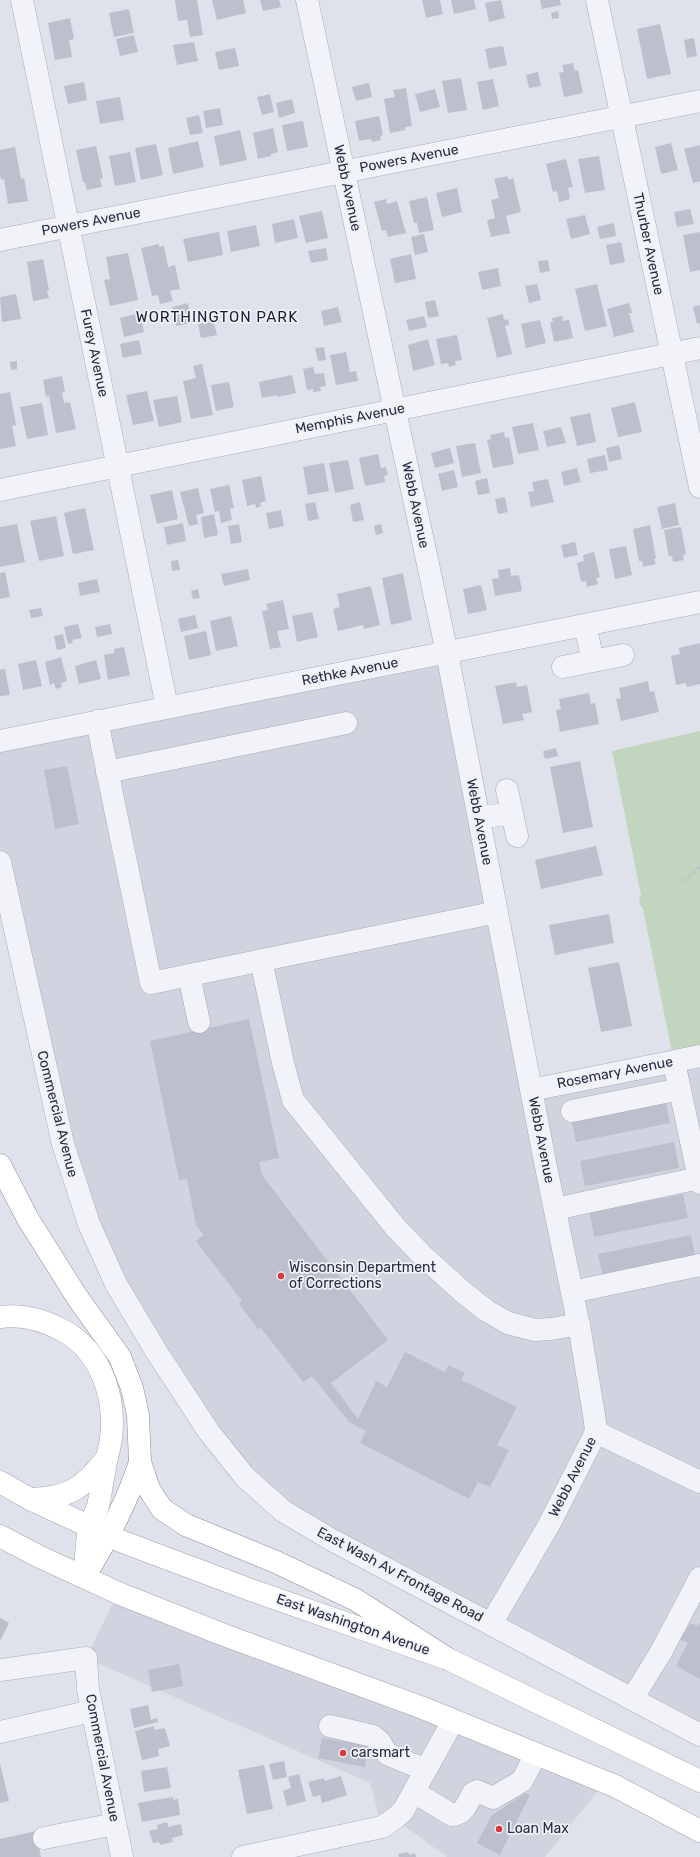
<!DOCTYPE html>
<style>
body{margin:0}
canvas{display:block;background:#dfe2ea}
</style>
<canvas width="700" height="1857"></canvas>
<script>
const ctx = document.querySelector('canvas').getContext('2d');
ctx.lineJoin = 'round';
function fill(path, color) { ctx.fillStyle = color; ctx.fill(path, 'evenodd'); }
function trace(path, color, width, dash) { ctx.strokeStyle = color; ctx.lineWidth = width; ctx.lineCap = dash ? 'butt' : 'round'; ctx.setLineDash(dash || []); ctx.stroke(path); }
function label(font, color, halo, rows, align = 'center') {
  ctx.font = font + ' Rubik,sans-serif'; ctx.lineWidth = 3.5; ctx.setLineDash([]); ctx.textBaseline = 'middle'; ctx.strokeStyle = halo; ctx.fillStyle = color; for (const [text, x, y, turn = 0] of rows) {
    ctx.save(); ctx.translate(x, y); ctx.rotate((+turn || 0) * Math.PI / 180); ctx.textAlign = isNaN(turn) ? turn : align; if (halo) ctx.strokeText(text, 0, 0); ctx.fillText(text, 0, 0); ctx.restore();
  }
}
fill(new Path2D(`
 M447,653L531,1090L700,1056V1735L491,1624L245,1477L99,1247L0,862V741Z
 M118,1593L605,1782L545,1857H447L395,1819L382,1827L370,1783L86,1658Z`), '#d1d4df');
fill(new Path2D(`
 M700,731V1056L674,1062L643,909L640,905L639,897L641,895L612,751Z`), '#c2d5bf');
fill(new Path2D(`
 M175,0H197L203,35L190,37L187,20L178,21Z
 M212,0H243L246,13L217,20Z
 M260,0H279L281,7L263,11Z
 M422,0H440L443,14L426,18Z
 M451,0H474L476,9L454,14Z
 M501,0L505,18L489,22L485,3Z
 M540,0H560L561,5L542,9Z
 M129,9L134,33L114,37L109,13Z
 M558,11L559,18L552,19L551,13Z
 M70,18L74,39L69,40L72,57L55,60L48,23Z
 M660,24L671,74L647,79L637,29Z
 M134,35L138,52L120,56L116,39Z
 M694,38L697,56L687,58L684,40Z
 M194,42L198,61L177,65L173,45Z
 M503,46L507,65L489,69L485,49Z
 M235,48L239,66L219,70L215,52Z
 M573,63L575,71L578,70L583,93L564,97L559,73L564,72L562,65Z
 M538,72L541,86L529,88L526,75Z
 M461,78L467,110L448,113L442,81Z
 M493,79L499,106L483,110L477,82Z
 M84,82L87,100L68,104L64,86Z
 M369,83L372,97L356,101L352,87Z
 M406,88L412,126L405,127V130L390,133L384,99L395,97L393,90Z
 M435,89L440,107L420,112L415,94Z
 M270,94L274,112L262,115L257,97Z
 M120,97L124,120L100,124L96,101Z
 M292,99L295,113L279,118L276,103Z
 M220,108L223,125L206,128L203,111Z
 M199,115L203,133L190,135L186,118Z
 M379,116L383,135L380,136L381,140L372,142L371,139L359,141L355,121Z
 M303,121L308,147L287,151L282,125Z
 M273,128L278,152L271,154V156L258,159L253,133Z
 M240,130L247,160L220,166L214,136Z
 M198,141L204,167L173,174L168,148Z
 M671,143L678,170L661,174L655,147Z
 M156,144L163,175L141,180L135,148Z
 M700,145V181L693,183L684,149Z
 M96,146L103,178L100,179L102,187L87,190L85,182H83L76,150Z
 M15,147L21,179L24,178L28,201L8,204L4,179L1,180L0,173V150Z
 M130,152L136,182L115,186L109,156Z
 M599,156L605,190L585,193L578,159Z
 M566,159L573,187L568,188L570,199L559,202L557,191L553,192L546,164Z
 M507,176L509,180L513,178L521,212L506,216L510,233L491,237L487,220L495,218L491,200L499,198L494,179Z
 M457,188L462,212L442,217L436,193Z
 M427,197L434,230L419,233L417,223H414L409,201Z
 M386,199L387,204L397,201L406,233L388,237L386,230L382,231L374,202Z
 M690,209L694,224L677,227L674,212Z
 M322,211L328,238L306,243L299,216Z
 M585,215L590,234L571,239L566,219Z
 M294,219L298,238L275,243L272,224Z
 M614,223L616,236L600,239L597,227Z
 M256,225L260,246L231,252L227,231Z
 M219,232L223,255L188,262L183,239Z
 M700,232V270L690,272L683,235Z
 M424,234L428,252L415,255L411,237Z
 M621,242L625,262L610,265L606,245Z
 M159,244V247L164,246L168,267L175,265L180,289L170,291L173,301L160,304L158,295L152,296L141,248Z
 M326,248L328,260L311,263L308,251Z
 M128,253L138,300L110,306L104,280L110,279L106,257Z
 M411,254L416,279L395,283L390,259Z
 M43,259L49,290L47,291L49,298L33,301L27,262Z
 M548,260L550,271L540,273L538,261Z
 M498,268L501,286L482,290L478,272Z
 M537,284L541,300L529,303L525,286Z
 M597,284L607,326L585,331L575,289Z
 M16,294L21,319L2,322L0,297Z
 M435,300L439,316L428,318L425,302Z
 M188,303L192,323L176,326L172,307Z
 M629,303L632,313H629L634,332L614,337L607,309Z
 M700,305V323L697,324L693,307Z
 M338,307L342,322L324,326L321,311Z
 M140,313L144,332L124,337L120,318Z
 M503,314L504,320L508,319L509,325L505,326L512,354L497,358L487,318Z
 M424,316L427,327L409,331L406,320Z
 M562,316L563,321L569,320L573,338L554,342L550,322H553L552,318Z
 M213,320L217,335L201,338L198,324Z
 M540,320L546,343L526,348L521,324Z
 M457,335L462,360L455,361L456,365L449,367L448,363L441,364L436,339Z
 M428,339L435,365L413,371L408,345Z
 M139,340L142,354L123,358L120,344Z
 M324,347L326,360L318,361L315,348Z
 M346,352L350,372L356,371L358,381L336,385L330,355Z
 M17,361V369L11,370L10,362Z
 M202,364L213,415L191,419L183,381L196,378L193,366Z
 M313,367L315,374L324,373L326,386L320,387L321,391L313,392V389L307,390L303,369Z
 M292,375L296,393L278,397L277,395L262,398L259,382Z
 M62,376L65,392L62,393L64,403L70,402L76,429L56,433L49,396L46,397L43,380Z
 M229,382L234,407L216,411L211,385Z
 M147,391L154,421L133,425L126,395Z
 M10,392L16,425L12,426L16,446L0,449V394Z
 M177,396L182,422L159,427L153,400Z
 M635,402L642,432L618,437L611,408Z
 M42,403L48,435L27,439L20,407Z
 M590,413L596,442L577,446L570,417Z
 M533,423L539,450L518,454L512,427Z
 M561,427L566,443L547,447L543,431Z
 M504,432L505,438L509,437L514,464L493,468L487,440L491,439L490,435Z
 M475,443L481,473L462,477L456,446Z
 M619,445L622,459L609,462L606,448Z
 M450,448L454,463L435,468L431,453Z
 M378,454L381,468L386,467L388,475L384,476L385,482L365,486L359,458Z
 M605,455L608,470L590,473L587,459Z
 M348,460L354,489L335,493L329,463Z
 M324,463L329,491L308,495L303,467Z
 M577,468L581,482L564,486L561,472Z
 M454,470L458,487L442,491L438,474Z
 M261,476L266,501L260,503L261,506L256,508L255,504L247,506L242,480Z
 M487,478L490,493L478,495L475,481Z
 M548,479L554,502L531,507L528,492L534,491L532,482Z
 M229,485L234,508L230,509L232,520L221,523L219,511L215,512L210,489Z
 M198,488L204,513L196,515L198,524L189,526L180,492Z
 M172,490L178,519L157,524L150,495Z
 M505,497L508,512L498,514L495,499Z
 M315,502L319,519L308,521L305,504Z
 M360,502L364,520L353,522L350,505Z
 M675,503L679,525L662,529L657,507Z
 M85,508L94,550L73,554L64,513Z
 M281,510L284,526L269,529L266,513Z
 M214,514L218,535L204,538L201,517Z
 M56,516L64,556L39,561L30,521Z
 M183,523L186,541L167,545L164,527Z
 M17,524L25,562L0,567V527Z
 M239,524L242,542L231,544L228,526Z
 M381,524L383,533L376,535L374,526Z
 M650,525L656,559H654L656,564L643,567L642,561H639L633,529Z
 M681,527L686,554L683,555L684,560L673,562L672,556L669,557L664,530Z
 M575,542L578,555L564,558L561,545Z
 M626,546L632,575L615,579L609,549Z
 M594,552L600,577L596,578L598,584L587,587L586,581L581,582L577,563L584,561L583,555Z
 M178,560L180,570L172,571L171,561Z
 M510,568L511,576L519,575L522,591L495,596L492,579L499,578L498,570Z
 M248,569L250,580L224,586L221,574Z
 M5,572L10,597L0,599V573Z
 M403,573L412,620L391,625L382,578Z
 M97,579L100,592L80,596L78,583Z
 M481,585L487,610L468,614L463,589Z
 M371,586L380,625L364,629L363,625L338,631L333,609L340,607L337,594Z
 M198,589L200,598L193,599L191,591Z
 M283,600L289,629L277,631L281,647L270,649L262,611L268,610L266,604Z
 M41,608L43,616L31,618L29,610Z
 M312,612L318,637L297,642L292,616Z
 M195,615L198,628L181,632L178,619Z
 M231,616L238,646L216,651L210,621Z
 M78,624L82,638L72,640L73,643L68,644L64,627Z
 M110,624L112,634L97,637L95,627Z
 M206,631L211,655L189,660L184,636Z
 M63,634L66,648L57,650L54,636Z
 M700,643V684L687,687L686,683L676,685L671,656L680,654L679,648Z
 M124,647L130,675L108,680L104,655L114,653V649Z
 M61,657L67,681L61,683L62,687L56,689L54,683L50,685L45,662Z
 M36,660L42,686L23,690L18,664Z
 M96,660L101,679L79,684L75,666Z
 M5,669L10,695L0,696V670Z
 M648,681L650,692L654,691L659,712L621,721L616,699L621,698L619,688Z
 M516,682L517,687L527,685L532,712L522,714L524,720L503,724L495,686Z
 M589,693L591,704L595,703L599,724L560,732L556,710L561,709L559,699Z
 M556,748L558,756L545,759L543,751Z
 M580,761L593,827L563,833L550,767Z
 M67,766L79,824L55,829L44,770Z
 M596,846L603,875L541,889L535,860Z
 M609,914L614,943L555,955L549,925Z
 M619,962L632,1026L601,1032L588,968Z
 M249,1019L279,1158L259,1162L262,1175L388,1340L331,1383L358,1419L376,1381L387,1387L405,1352L445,1372L449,1365L465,1373L461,1380L517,1407L497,1445L509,1450L490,1487L478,1482L469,1499L360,1443L366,1431L349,1422L312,1376L303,1382L261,1328L258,1329L239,1304L242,1301L196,1241L204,1235L196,1225L187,1179L179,1180L150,1041Z
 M665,1098L670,1123L576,1142L571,1118Z
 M674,1142L679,1168L585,1186L580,1161Z
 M683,1194L688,1218L594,1237L590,1213Z
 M691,1235L696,1259L603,1278L598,1254Z
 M0,1618L9,1623L0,1641Z
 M700,1622V1679L676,1666L688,1643L676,1637L679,1630L685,1633L690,1623L698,1626Z
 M179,1664L183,1686L152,1692L148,1670Z
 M148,1705L151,1720L157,1718L158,1722L134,1728L130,1709Z
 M154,1726V1730L165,1728L170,1746L158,1749L159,1756L142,1760L135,1731Z
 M322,1738L368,1745L365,1767L318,1758Z
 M284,1761L287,1777L273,1780L269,1764Z
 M0,1764L9,1801L0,1803Z
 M264,1765L273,1809L247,1814L238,1770Z
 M167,1767L171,1788L144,1792L141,1771Z
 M299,1774L306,1801L287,1806L283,1791L291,1788L288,1777Z
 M341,1776L347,1795L322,1803L320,1795L313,1797L308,1782L324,1778L325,1781Z
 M525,1793L530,1795L500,1855L477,1843L491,1816Z
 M173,1797V1800L178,1799L180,1815L142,1822L138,1803Z
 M167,1822L168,1827L181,1824L183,1835L172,1838L173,1842L160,1845L159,1842L153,1843L149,1831L158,1829L157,1825Z
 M36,1831L41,1857H0V1839Z
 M408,1852L409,1855L415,1853L416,1857H399L398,1854Z`), '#bcc0cd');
const minor = new Path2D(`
 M22,0L167,707
 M307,0L447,653L545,1162L580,1331L595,1421L596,1432L550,1523L491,1624
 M597,0L700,487
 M0,240L700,101
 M0,490L700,348
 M593,661L623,655
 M563,667L593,661L585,625
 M97,721L151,983L497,912
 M0,741L700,602
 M107,772L346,723
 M512,813L517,836
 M479,818L512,813L507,790
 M0,862L63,1144L89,1224L116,1284L156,1351L209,1432L245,1477L283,1511L332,1540L700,1735
 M261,960L283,1063L293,1100L396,1228L423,1256L464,1293L487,1311L508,1323L535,1330L551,1329L579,1324
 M189,975L199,1022
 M674,1062L700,1183
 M531,1090L700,1056
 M572,1111L680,1089
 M555,1209L699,1178
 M572,1292L700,1265
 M596,1432L700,1482
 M0,1670L86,1658L88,1689L122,1857
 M632,1699L661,1652L700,1578
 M330,1726L373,1736L380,1742L387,1754L426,1770
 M0,1732L92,1711
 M414,1792L452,1815C465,1814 467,1803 473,1793L477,1791L493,1798L522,1781L536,1754
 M44,1838L115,1824
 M243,1857L382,1827L394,1819L403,1811L453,1721`);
const major = new Path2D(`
 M0,1317C22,1314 44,1320 64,1331C101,1352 116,1397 111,1438C110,1448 106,1458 105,1468C102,1480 101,1494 98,1506C96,1513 92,1519 90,1526C86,1542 86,1561 84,1577
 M0,1482L30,1499L123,1542L251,1590L448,1659L700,1781
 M30,1499C67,1498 82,1490 105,1460
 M0,1536L38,1556L118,1593L224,1635L423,1708L615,1786L700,1831`);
const highway = new Path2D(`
 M0,1165L28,1219L77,1297L120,1357L132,1388L138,1415L140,1462L149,1489L162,1509L186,1525L276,1562L356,1600L448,1659
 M84,1577C107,1540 127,1503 140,1462`);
trace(minor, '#a8acb8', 23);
trace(major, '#9da4b7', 23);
trace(highway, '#858da2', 23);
trace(new Path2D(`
 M684,881L700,867`), '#bdc0c9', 2.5, [3, 3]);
trace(minor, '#f2f3f8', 22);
trace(major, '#fff', 22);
trace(highway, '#fff', 22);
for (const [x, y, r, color] of [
 [281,1276,4,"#db383b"],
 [343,1753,4,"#db383b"],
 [499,1829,4,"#db383b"]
]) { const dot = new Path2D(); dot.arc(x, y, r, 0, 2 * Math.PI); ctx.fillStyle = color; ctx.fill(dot); trace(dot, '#eff1f7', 1.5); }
label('14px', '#262d43', '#eff1f7', [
 ["Powers Avenue",409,159,-11],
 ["Webb Avenue",347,188,78],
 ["Powers Avenue",91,222,-11],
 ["Thurber Avenue",648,244,78],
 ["Furey Avenue",94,353,78],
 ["Memphis Avenue",350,419,-11],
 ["Webb Avenue",415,505,78],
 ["Rethke Avenue",350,672,-11],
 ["Webb Avenue",479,822,79],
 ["Rosemary Avenue",615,1073,-11],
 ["Commercial Avenue",57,1114,76],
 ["Webb Avenue",541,1140,79],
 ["Webb Avenue",573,1477,-63],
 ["East Wash Av Frontage Road",400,1575,28],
 ["East Washington Avenue",353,1625,19],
 ["Commercial Avenue",102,1758,79]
]);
label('14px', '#262d43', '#eff1f7', [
 ["Wisconsin Department",289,1268],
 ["of Corrections",289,1284],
 ["carsmart",351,1753],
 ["Loan Max",507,1829]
], 'left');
ctx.letterSpacing = '1px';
label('15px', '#191e33', '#eff1f7', [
 ["WORTHINGTON PARK",217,318]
]);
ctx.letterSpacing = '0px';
</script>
